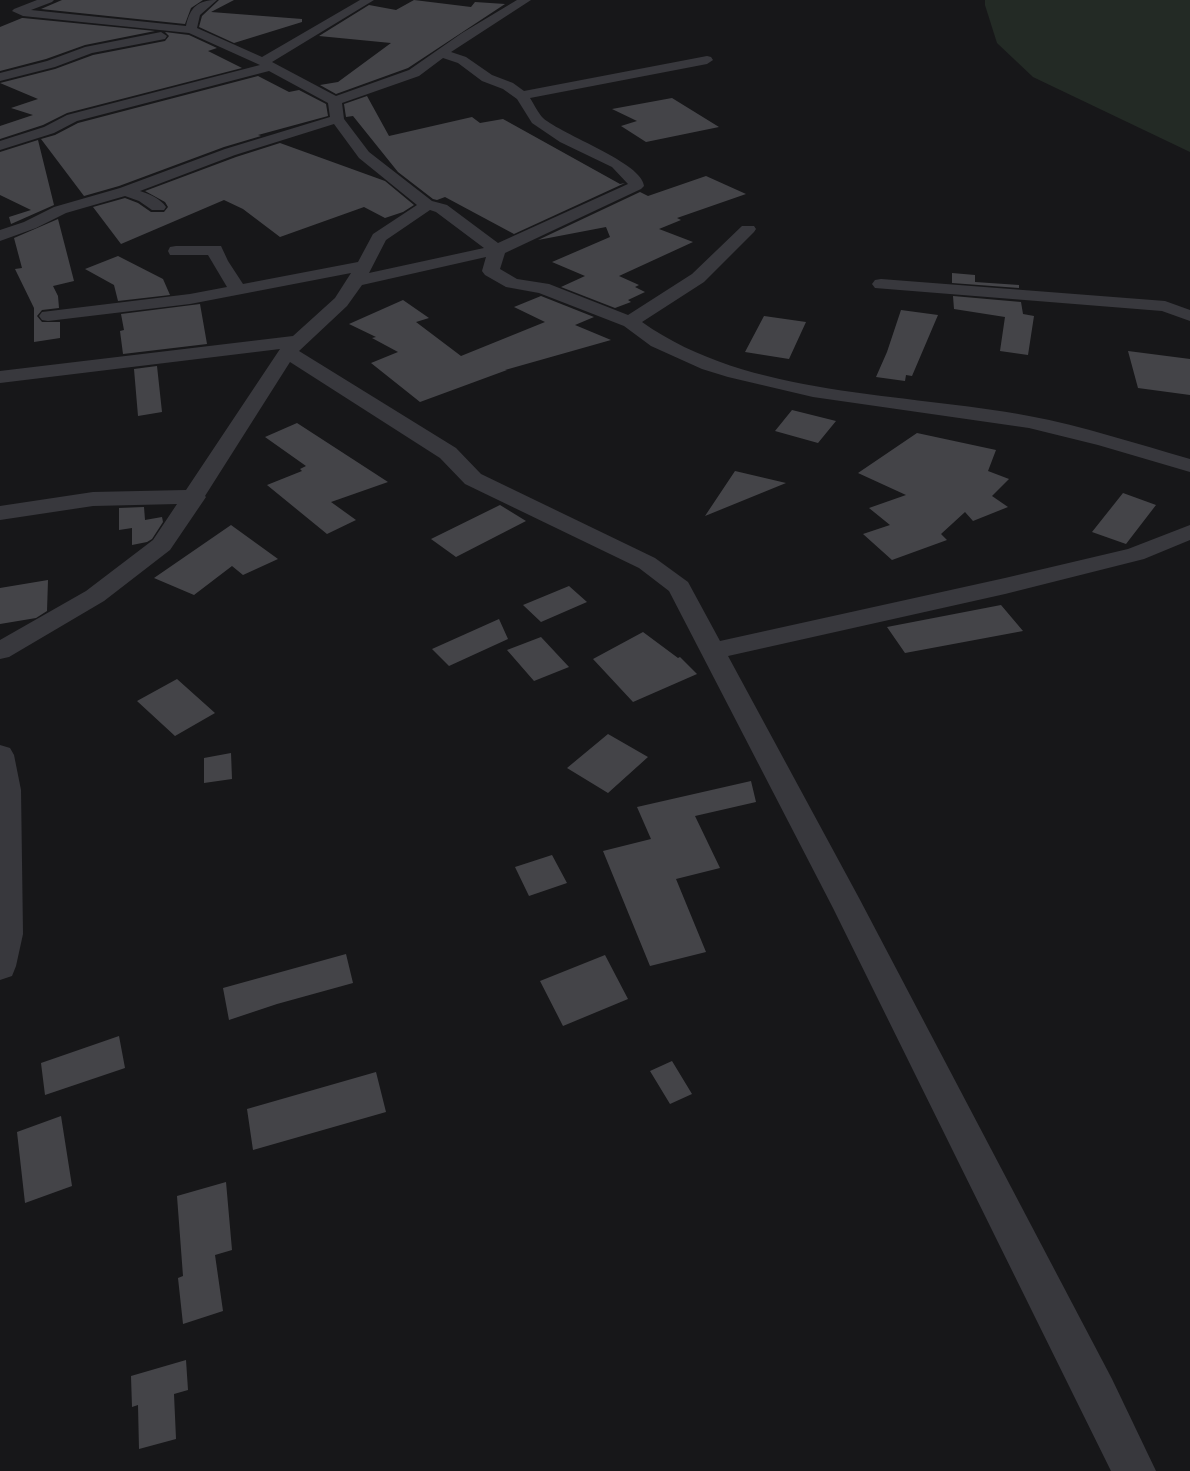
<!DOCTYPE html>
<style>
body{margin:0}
canvas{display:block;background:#171719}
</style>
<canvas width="1190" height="1471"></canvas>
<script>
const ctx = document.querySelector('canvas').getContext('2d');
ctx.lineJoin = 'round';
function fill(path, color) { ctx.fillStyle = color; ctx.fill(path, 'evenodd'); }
fill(new Path2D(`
 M985,0H1190V152L1033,77L997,43L985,5Z`), '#232a25');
fill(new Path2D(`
 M62,0H203L191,8L185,24L41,9Z
 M219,0H234L211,12L302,19V22L234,43L199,27L202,16Z
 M414,0L471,7L475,2L505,4L408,68L336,94L320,85L338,82L391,43L319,36L369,5L396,10Z
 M22,18H23L155,31L85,45L46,59L0,71V27Z
 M165,32L189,35L217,48L208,51L242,68L67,113L43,125L0,139V126L33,115L11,108L38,99L0,83L55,69L93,55L165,41L169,36Z
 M258,76L289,92L299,90L326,104L328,116L258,135L261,136L224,147L119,186L84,196L41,139L55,135L78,123Z
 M367,96L389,136L472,117L480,123L503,119L620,184L625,183L514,234L445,197L437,200L433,199L398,172L353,116L346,117L344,104Z
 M672,98L719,127L646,142L621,126L637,121L612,109Z
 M38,140L54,205L11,224L9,217L31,210L0,195V152Z
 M280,143L385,181L414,205L403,212L385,218L364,207L280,237L243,209L224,200L121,244L93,207L125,198L138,203L151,212H164L168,207L165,202L145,191L236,157Z
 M706,176L746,194L677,218L681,220L659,229L693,242L619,276L639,285L635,287L645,292L628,300L631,302L615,308L561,287L585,276L552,262L610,237L606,227L538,240L640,192L648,196Z
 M58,219L74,281L53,286L58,296L59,308L42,310L37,316L42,322H60V338L34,342V308L15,269L22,268L14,238Z
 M118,256L163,279L170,295L118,301L114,285L85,269Z
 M952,273L975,275V282L1019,285V288L952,283Z
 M541,296L594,317L575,325L611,340L505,370H507L420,402L371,363L398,352L372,338L376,337L349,324L403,300L429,318L416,322L461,356L545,322L514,307Z
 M953,296L1021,302L1023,314L1034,316L1028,355L1000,351L1005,317L954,309Z
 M200,304L207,344L123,354L120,331L124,330L121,314Z
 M901,310L938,315L912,376L906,375L905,381L876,377L887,352Z
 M764,316L806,322L789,359L745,352Z
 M1128,351L1190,359V395L1138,388Z
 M157,366L162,412L138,416L134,369Z
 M792,410L836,421L818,443L775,431Z
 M297,423L388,482L331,502L356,520L327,534L267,485L302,471L300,469L306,466L265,437Z
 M917,433L996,450L988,471L1009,479L992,496L1008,507L973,521L965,512L941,534L947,540L892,560L863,534L890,525L869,508L906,495L858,473Z
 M735,471L786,483L705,516Z
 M1123,493L1156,505L1126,544L1092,532Z
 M500,505L526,521L456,557L431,539Z
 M144,507L145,520L162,517L163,522L152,539L147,542L132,545V528L119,530V508Z
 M231,525L278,559L243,575L232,566L194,595L154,578Z
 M48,580L47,611L36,618L0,624V588Z
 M569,586L587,602L541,622L523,605Z
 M1001,605L1023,631L905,653L887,627Z
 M499,619L508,639L449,666L432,649Z
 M643,632L678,658L680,657L697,674L633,702L593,659Z
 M541,637L569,667L534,681L507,650Z
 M177,679L215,713L175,736L137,701Z
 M608,734L648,757L608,793L567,768Z
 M231,753L232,779L204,783V758Z
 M751,781L756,802L695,816L720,868L676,879L706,952L650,966L603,851L651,839L637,807Z
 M552,855L567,883L529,896L515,867Z
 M346,954L353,983L277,1004L229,1020L223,988Z
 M605,955L628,999L563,1026L540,981Z
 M119,1036L125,1068L45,1095L41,1063Z
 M672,1061L692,1094L670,1104L650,1071Z
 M376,1072L386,1112L253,1150L247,1109Z
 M61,1116L72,1186L25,1203L17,1132Z
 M226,1182L232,1250L215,1255L223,1311L183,1324L178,1278L183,1276L177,1196Z
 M186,1360L188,1390L174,1394L176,1439L139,1449L138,1405L132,1407L131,1376Z`), '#444448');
fill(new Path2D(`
 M37,0H54L52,2L31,10L186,26C190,7 198,0 217,0L200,15L197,28L262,57L360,0H374L272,62L336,96L409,70L462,33L517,0H531L451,52L466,57L492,75L513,83L524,91L707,56L711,57L713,60L707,64L530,98C534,104 538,113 543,118C562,135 643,163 644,186L641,189L505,253L500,269L517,279L549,284L628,315L692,274L742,226H754L756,229L754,232L704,282L642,322C749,398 904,392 1029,416C1083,426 1137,444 1190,459V472L1098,445L1029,428L813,397L728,377L702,369L651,346L624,326L539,293L506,287L485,275L482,271L486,257L362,285L347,306L299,351L456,448L481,474L655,558L688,582L720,641L1005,578L1128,549L1190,525V540L1144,559L1005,594L728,656L859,898L1112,1379L1156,1471H1111L833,908L669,591L639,568L465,484L440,458L290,362L205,496L206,497L170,550L104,601L9,657L0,659V640L86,591L153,540L177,504L93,506L0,520V506L93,492L186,490L280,349L0,383V371L293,336L335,298L351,273L190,304L48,321L42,320L39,316L42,312L190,294L227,287L208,255H170L168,251L170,247L176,246H221L228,261L243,284L358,262L373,234L417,205L359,158L334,124L235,155L140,191C149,194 160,198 166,207L164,210H152L139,201L125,196L66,213L36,228L0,241V230L24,222L54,207L120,188L225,149L330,117L328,103L269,71L77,121L54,133L0,150V141L44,127L67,115L260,65L189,33L23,16L12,11L14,9ZM443,58L458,63L482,81L503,89L517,99L532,123L560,142L612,167L628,184L498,243L447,205L432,201L369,152L344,119L342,103L419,76ZM430,210L436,212L484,248L369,273L386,240Z
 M161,32L167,36L165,39L92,53L55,67L0,81V73L47,61L85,47Z
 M881,279L1165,301L1190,310V321L1162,311L875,288L872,284L875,280Z
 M0,745L10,748L14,755L21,790L23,934L16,966L12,976L0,980Z`), '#38383d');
</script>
